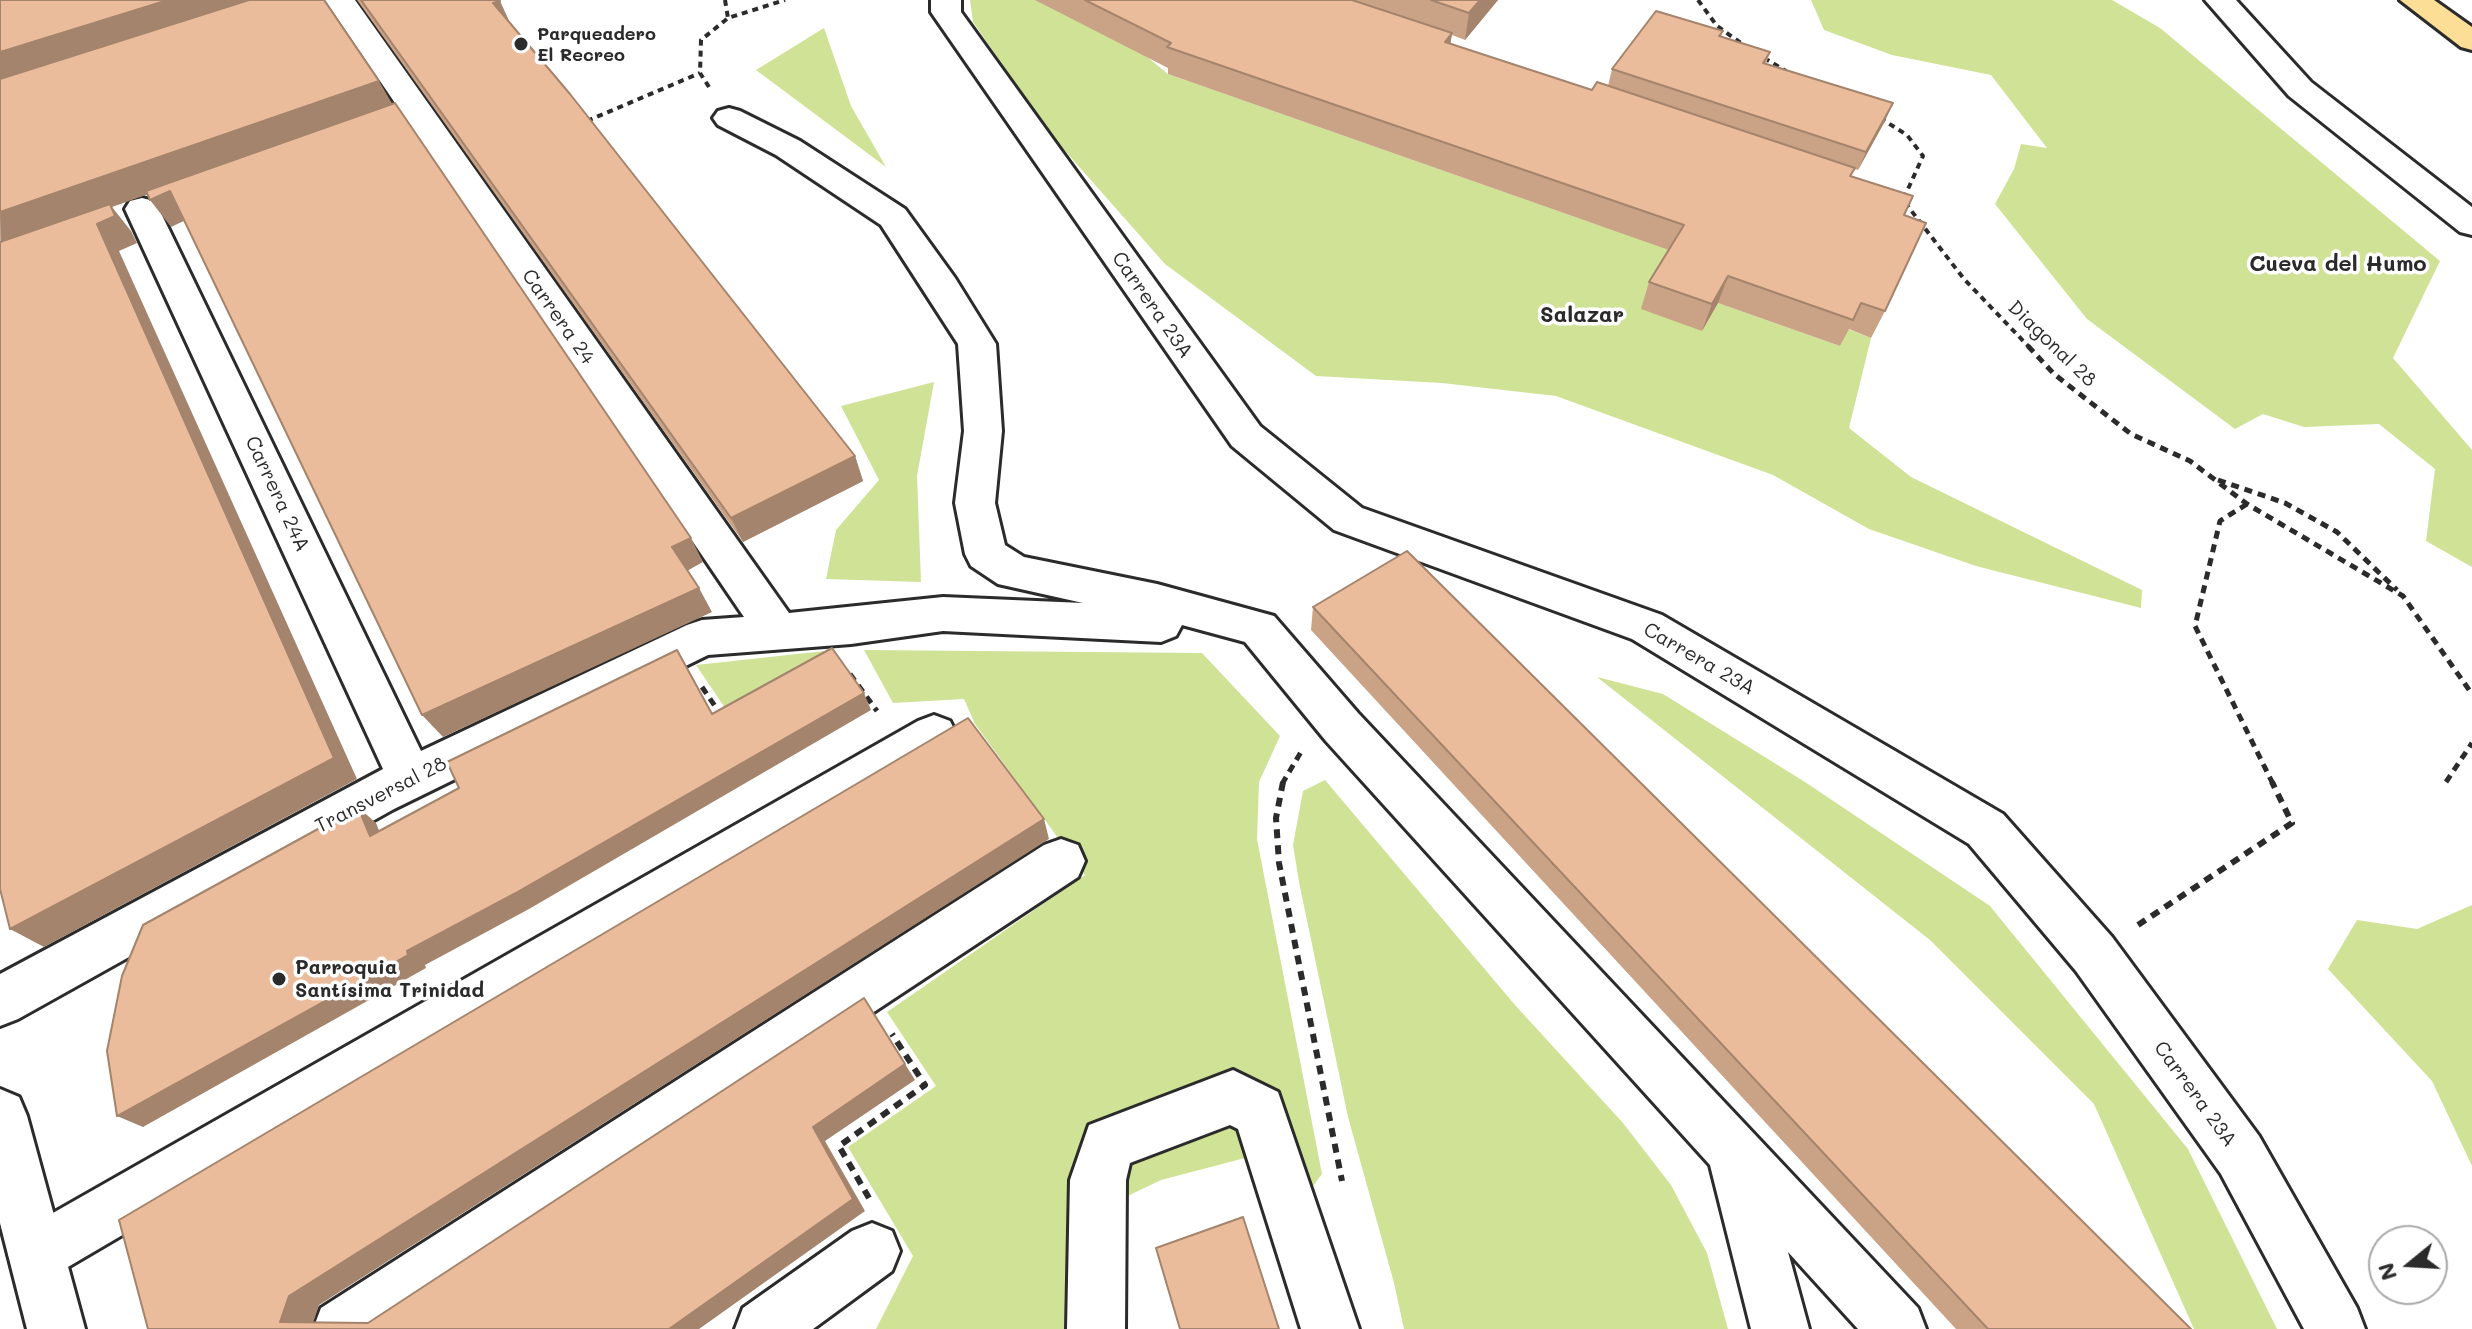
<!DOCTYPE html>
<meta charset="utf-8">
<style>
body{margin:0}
#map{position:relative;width:2472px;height:1329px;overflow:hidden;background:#fff;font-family:Mali,sans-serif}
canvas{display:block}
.north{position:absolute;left:2368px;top:1225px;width:80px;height:80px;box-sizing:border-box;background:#fff;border:2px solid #aaa;border-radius:50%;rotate:252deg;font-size:22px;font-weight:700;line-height:32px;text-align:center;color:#2b2b2b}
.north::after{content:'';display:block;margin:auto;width:28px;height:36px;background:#2b2b2b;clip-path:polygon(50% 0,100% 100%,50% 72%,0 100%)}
</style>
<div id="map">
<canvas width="2472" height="1329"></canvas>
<div class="north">N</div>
</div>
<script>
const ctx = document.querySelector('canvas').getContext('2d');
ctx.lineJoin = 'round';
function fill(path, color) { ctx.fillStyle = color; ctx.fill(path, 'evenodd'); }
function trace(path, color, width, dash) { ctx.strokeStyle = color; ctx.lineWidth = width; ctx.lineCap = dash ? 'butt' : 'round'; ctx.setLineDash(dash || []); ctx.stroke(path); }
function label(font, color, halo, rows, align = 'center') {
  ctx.font = font + ' Mali,sans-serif'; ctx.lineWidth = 7; ctx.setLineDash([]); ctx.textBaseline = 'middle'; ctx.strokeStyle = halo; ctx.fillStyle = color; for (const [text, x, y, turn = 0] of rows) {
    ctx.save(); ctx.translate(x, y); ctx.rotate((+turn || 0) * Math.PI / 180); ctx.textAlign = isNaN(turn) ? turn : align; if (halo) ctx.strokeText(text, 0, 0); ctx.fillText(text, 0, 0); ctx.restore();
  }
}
fill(new Path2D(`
 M970,0H1041L1146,56L1168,74L1598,225L1656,140L1702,331L1718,303L1840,346L1848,329L1871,338L1849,428L1911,477L2142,590L2141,608L1976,566L1869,529L1773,475L1556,396L1442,383L1316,376L1165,264L1051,135L973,22Z
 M1811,0H2112L2160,28L2440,261L2393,358L2472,450V567L2426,541L2435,469L2379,424L2304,427L2263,414L2235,429L2087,319L1995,204L2014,169L2021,144L2047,148L1991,75L1892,55L1824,30Z
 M824,28L851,106L886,167L756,70Z
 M934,382L917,476L921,582L826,579L836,530L879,480L841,406Z
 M834,650L727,711L696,665Z
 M864,650L1202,653L1280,736L1259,782L1257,839L1322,1174L1308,1193L1264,1153L1161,1180L1113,1203L1078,1329H876L913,1256L848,1147L936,1086L887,1012L1085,875L975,724L964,699L893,703Z
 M1597,677L1663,694L1805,782L1990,906L2188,1149L2277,1329H2194L2094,1104L1930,940Z
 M1325,780L1515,1005L1623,1123L1671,1185L1707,1253L1728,1329H1404L1394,1283L1348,1117L1299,882L1293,845L1303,791Z
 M2472,905V1166L2432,1081L2328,969L2357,920L2417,929Z`), '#cfe296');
const street = new Path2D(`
 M325,0H355L789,613L943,597L1083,603L998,584L971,566L965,554L955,503L964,431L958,344L881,225L776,155L718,125L713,118L718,111L729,108L740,111L800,141L905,209L955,278L996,344L1002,431L995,503L1005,545L1024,557L1157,584L1274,616L1358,713L1918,1308L1926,1329H1858L1788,1252L1809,1329H1751L1710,1165L1326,741L1245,642L1182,625L1176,636L1161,642L943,631L851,644L708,655L394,809L18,1019L0,1026V974L383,769L125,209L130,201L142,198L154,201L159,209L421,751L687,625L702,620L744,617Z
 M931,0H961V12L1260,426L1362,508L1662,615L2003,814L2112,937L2259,1136L2357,1308L2365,1329H2304L2221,1174L2076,971L1969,844L1632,639L1334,530L1232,446L931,12Z
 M2205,0H2236L2311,82L2472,207V235L2460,232L2289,96Z
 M934,715L950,721L957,735L950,749L56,1274L36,1282L16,1274L8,1254L16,1234L918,721Z
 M1061,839L1078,845L1085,861L1078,877L394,1329H313L321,1308L1044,845Z
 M1233,1070L1278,1092L1359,1329H1301L1238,1129L1230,1125L1130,1163L1126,1180L1125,1329H1067L1070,1180L1089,1125Z
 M872,1223L892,1231L900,1251L892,1271L813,1329H735L743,1308L852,1231Z`);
const secondary = new Path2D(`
 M0,1089L19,1097L27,1116L85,1329H27L0,1223Z`);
const primary = new Path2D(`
 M2400,0H2434L2472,27V50L2461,47Z`);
trace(street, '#2b2b2b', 6);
trace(secondary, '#2b2b2b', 6);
trace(primary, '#2b2b2b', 6);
trace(new Path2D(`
 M725,0L728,18
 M1698,0L1717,26L1745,46
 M1764,58L1786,71
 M709,87L700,73L701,40L728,18L785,0
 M1880,118L1907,135L1923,156L1903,200L1964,279L2030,348
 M587,121L700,73`), '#2b2b2b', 4, [6, 5]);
trace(new Path2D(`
 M2028,346L2054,374L2131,434L2190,461L2247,504L2403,596L2472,694
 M2218,480L2285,503L2337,532L2397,590
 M2247,504L2220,521L2195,626L2273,784
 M850,674L877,711
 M702,687L721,715
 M2446,782L2472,743
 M1282,784L1301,752`), '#2b2b2b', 5, [8, 6]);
trace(new Path2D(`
 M1283,782L1276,818L1279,863L1342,1181
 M2138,925L2292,823L2272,782
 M869,1198L839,1146L925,1085L892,1034`), '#2b2b2b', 6, [9, 7]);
fill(street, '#fff');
fill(secondary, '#fff');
fill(primary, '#fcde96');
fill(new Path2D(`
 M357,0H499L509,22L855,456L863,481L743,542Z
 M1035,0H1498L1465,40L1452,35L1450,44L1592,90L1608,86L1612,69L1723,31L1721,37L1770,52L1766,64L1885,121L1858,170L1855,169L1851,176L1904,215L1885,311L1871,338L1849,329L1840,346L1718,303L1702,331L1641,309L1649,282L1669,250L1168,74V68Z
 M1313,607L2191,1329H1956L1311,630Z`), '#caa285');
fill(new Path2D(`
 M168,0H269L0,86V52Z
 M1480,0H1498L1465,40L1469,13Z
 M500,1L512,27L493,3Z
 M1452,33L1448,60L1445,42Z
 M379,81L394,107L112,207L131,231L137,243L119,251L357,779L44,947L10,929L0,212Z
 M1893,103L1885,121L1858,170L1866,152Z
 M170,191L190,218L171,227L150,200Z
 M1728,276L1718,303L1702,331L1712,304Z
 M855,456L863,481L743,542L731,518Z
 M691,538L703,562L685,572L672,547Z
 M699,588L712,612L443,737L422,715Z
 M864,693L871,710L529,909L425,965L426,968L143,1127L117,1116L407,951Z
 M358,807L376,823L388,852L370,836Z
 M1044,819L1049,839L319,1305L311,1329L280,1322L289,1296Z
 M864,998L915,1080L825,1141L865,1211L699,1329H669Z`), '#a4846c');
const building = new Path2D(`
 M0,0H168L0,52Z
 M249,0H324L379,81L0,212V79Z
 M361,0H499L500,1L493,3L570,94L855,456L731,518Z
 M1085,0H1352L1452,33L1445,42L1592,90L1597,82L1855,168L1850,176L1913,196L1904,215L1926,223L1885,311L1861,303L1853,320L1728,276L1712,304L1649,282L1684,225L1167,47L1171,43Z
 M1431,0H1480L1469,13Z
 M1656,11L1723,31L1719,36L1770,52L1763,63L1893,103L1866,152L1612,69Z
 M395,103L691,538L672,547L699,588L422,715L170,191L150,200L146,191Z
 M110,204L115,216L97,224L334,758L10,929L0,889V242Z
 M1407,551L2191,1329H1988L1313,607Z
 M832,648L864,693L514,894L407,951L408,955L117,1116L107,1051L122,976L143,925L358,807L370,836L459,788L447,762L677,650L712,714Z
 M968,718L1044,819L289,1296L280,1322L368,1323L864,998L905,1064L813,1127L853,1199L669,1329H148L119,1220Z
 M1243,1217L1279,1329H1180L1156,1248Z`);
fill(building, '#ebbc9b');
trace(building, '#a4846c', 2);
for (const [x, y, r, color] of [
 [521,44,8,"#2b2b2b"],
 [279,979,8,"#2b2b2b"]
]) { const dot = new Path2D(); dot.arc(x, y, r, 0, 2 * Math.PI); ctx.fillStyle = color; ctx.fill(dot); trace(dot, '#fff', 3); }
label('bold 18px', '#2b2b2b', '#fff', [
 ["Parqueadero",537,34],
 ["El Recreo",537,55]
], 'left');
label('20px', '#2b2b2b', '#fff', [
 ["Carrera 23A",1152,305,55],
 ["Carrera 24",558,317,55],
 ["Diagonal 28",2052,344,44],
 ["Carrera 24A",277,494,65],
 ["Carrera 23A",1699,659,30],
 ["Transversal 28",381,795,-27],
 ["Carrera 23A",2195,1094,54]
]);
label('bold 20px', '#2b2b2b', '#fff', [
 ["Parroquia",295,968],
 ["Santísima Trinidad",295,991]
], 'left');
label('bold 22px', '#2b2b2b', '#fff', [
 ["Cueva del Humo",2338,264],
 ["Salazar",1582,315]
]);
</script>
